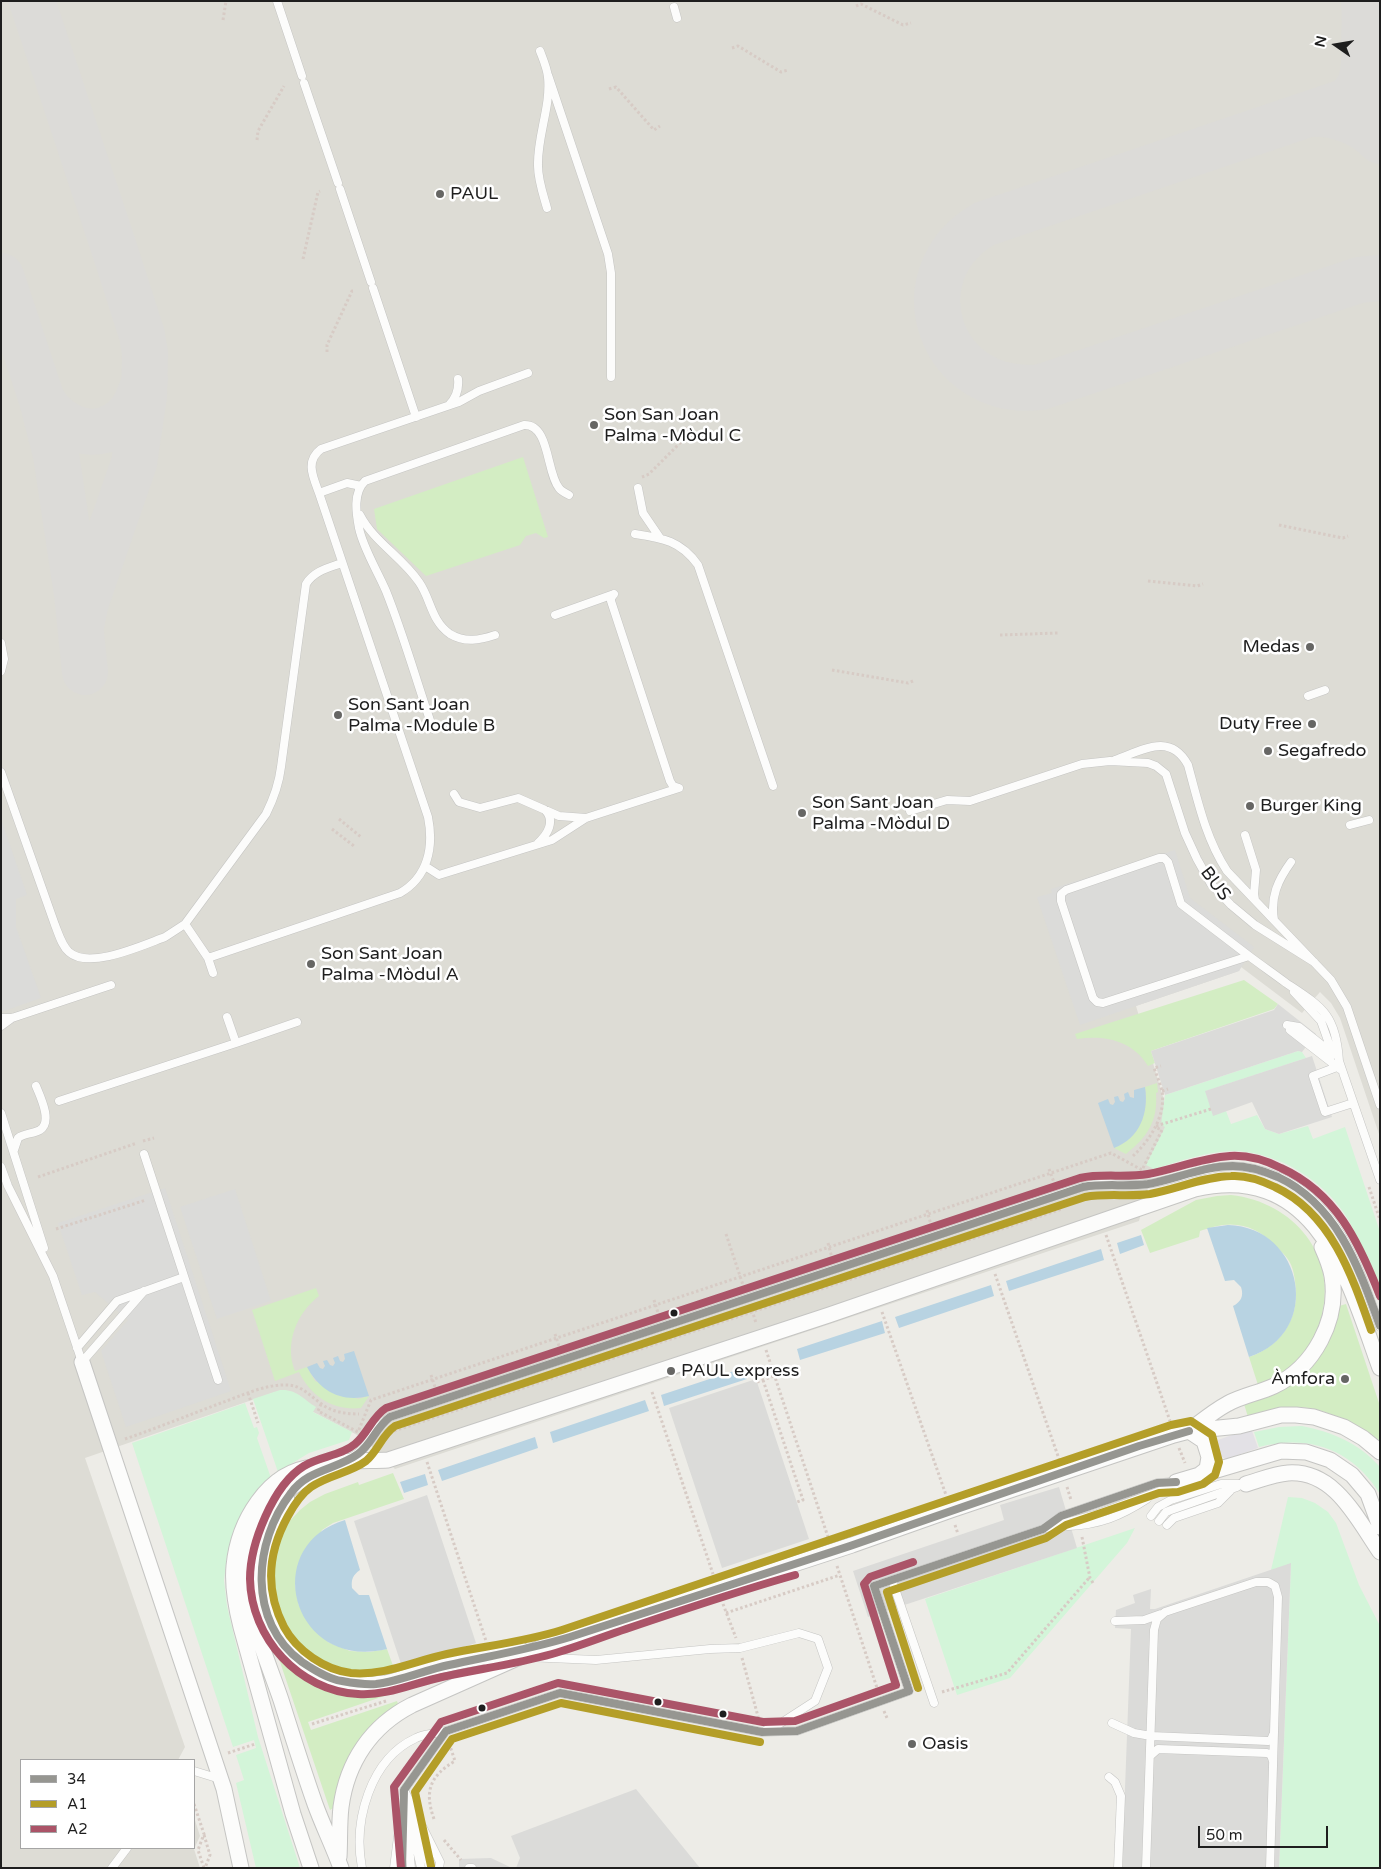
<!DOCTYPE html>
<meta charset="utf-8">
<style>
body{margin:0}
#map{position:relative;width:1381px;height:1869px;overflow:hidden;background:#edece7;font-family:"Varela Round",sans-serif}
canvas{display:block}
.frame{position:absolute;inset:0;border:2px solid #1e1e1e;pointer-events:none}
.legend{position:absolute;left:20px;top:1759px;width:175px;height:90px;box-sizing:border-box;background:#fff;border:1px solid #a5a5a5;margin:0;padding:6px 9px;list-style:none;font-size:15px;color:#1e1e1e}
.legend li{display:flex;align-items:center;gap:10px;height:25px}
.legend b{width:25px;border:1px solid #a5a5a5}
.north{position:absolute;left:1311px;top:20px;width:50px;height:50px;-webkit-text-stroke:4px #fff;paint-order:stroke;rotate:283deg;font-size:14px;font-weight:700;line-height:20px;text-align:center;color:#1e1e1e}
.north::after{content:'';display:block;margin:auto;width:18px;height:22px;background:#1e1e1e;clip-path:polygon(50% 0,100% 100%,50% 72%,0 100%)}
.scale{position:absolute;left:1198px;top:1826px;width:130px;height:22px;box-sizing:border-box;border:2px solid #1e1e1e;border-top:0;padding-left:6px;font-size:15px;line-height:18px;white-space:nowrap;color:#1e1e1e;-webkit-text-stroke:4px #fff;paint-order:stroke}
</style>
<div id="map">
<canvas width="1381" height="1869"></canvas>
<div class="frame"></div>
<ul class="legend">
<li><b style="height:6px;background:#969691"></b>34</li>
<li><b style="height:6px;background:#b49e28"></b>A1</li>
<li><b style="height:6px;background:#ab5468"></b>A2</li>
</ul>
<div class="north">N</div>
<div class="scale">50 m</div>
</div>
<script>
const ctx = document.querySelector('canvas').getContext('2d');
ctx.lineJoin = 'round';
function fill(path, color) { ctx.fillStyle = color; ctx.fill(path, 'evenodd'); }
function trace(path, color, width, dash) { ctx.strokeStyle = color; ctx.lineWidth = width; ctx.lineCap = dash ? 'butt' : 'round'; ctx.setLineDash(dash || []); ctx.stroke(path); }
function label(font, color, halo, rows, align = 'center') {
  ctx.font = font + ' "Varela Round",sans-serif'; ctx.lineWidth = 5; ctx.setLineDash([]); ctx.textBaseline = 'middle'; ctx.strokeStyle = halo; ctx.fillStyle = color; for (const [text, x, y, turn = 0] of rows) {
    ctx.save(); ctx.translate(x, y); ctx.rotate((+turn || 0) * Math.PI / 180); ctx.textAlign = isNaN(turn) ? turn : align; if (halo) ctx.strokeText(text, 0, 0); ctx.fillText(text, 0, 0); ctx.restore();
  }
}
fill(new Path2D(`
 M1,1H1380V1137L1340,1018L1331,1003L1320,992L1302,1013L1241,967L1239,971L1136,1006L1180,1154L1155,1162L1139,1221L395,1469L363,1438L275,1392L85,1458L185,1747L178,1760H21V1848H194V1817L200,1836L194,1849L200,1868H1Z`), '#dddcd5');
fill(new Path2D(`
 M523,457L548,537L544,538L536,533L526,536L520,545L426,576L377,529L374,509Z
 M1244,980L1278,1004L1274,1009L1151,1051L1155,1063L1148,1066C1132,1040 1104,1035 1077,1039L1075,1034Z
 M1157,1083L1158,1092L1156,1093C1158,1122 1147,1137 1126,1154L1114,1148C1139,1138 1149,1113 1145,1087Z
 M1231,1195C1294,1202 1339,1256 1321,1319C1318,1332 1311,1346 1302,1356C1290,1370 1275,1378 1258,1385L1249,1357C1279,1347 1297,1322 1296,1291C1295,1279 1294,1267 1287,1258C1284,1254 1280,1250 1276,1247C1265,1235 1254,1227 1237,1225C1225,1223 1212,1227 1200,1231L1199,1237L1150,1253L1141,1230L1196,1200L1217,1196Z
 M316,1288L319,1296C297,1313 284,1343 295,1371L307,1367L315,1381L358,1399L369,1396L361,1408C334,1411 311,1397 299,1372L275,1381L252,1310Z
 M1346,1304L1380,1406V1444C1354,1425 1328,1407 1295,1407C1279,1408 1263,1413 1248,1417L1244,1404C1300,1388 1327,1365 1339,1306Z
 M393,1473L404,1499L333,1523L322,1530L295,1585L299,1606L328,1642L350,1651L369,1652L387,1649L396,1674L382,1678L334,1675L294,1649L271,1608L269,1591V1572L272,1554L286,1525L300,1510L310,1502L325,1494L358,1482L359,1485Z
 M282,1657C319,1691 349,1702 399,1691L308,1722L311,1730L397,1701L398,1704C356,1733 343,1757 335,1807L330,1810L279,1659Z`), '#d3edc3');
fill(new Path2D(`
 M1298,1051L1302,1052L1306,1058L1206,1091L1213,1115L1226,1111L1231,1124L1257,1115L1265,1129L1279,1134L1308,1126L1313,1139L1345,1127L1380,1232V1303C1370,1276 1363,1246 1349,1221C1327,1182 1278,1151 1232,1151C1205,1152 1180,1161 1154,1169L1146,1165L1165,1127L1161,1125L1165,1095Z
 M280,1390C297,1389 303,1399 316,1407L313,1412L352,1432L349,1440L309,1453L278,1472L253,1399Z
 M245,1403L254,1428L257,1427L259,1433L257,1438L271,1478L244,1510L233,1533L227,1555L224,1580L227,1606L258,1737L300,1868H256L236,1783L244,1780L236,1755L256,1748L254,1740L233,1747L132,1443Z
 M1302,1426C1332,1432 1359,1443 1380,1467V1494C1352,1449 1309,1434 1259,1447L1254,1432L1279,1427Z
 M1288,1497L1302,1498L1315,1503L1328,1512L1336,1523L1359,1585L1380,1626V1868H1279L1291,1564L1271,1570Z
 M1135,1528L1127,1543L1010,1678L957,1695L925,1599Z`), '#d3f5d9');
fill(new Path2D(`
 M1,819L27,895L16,899V927L41,998L1,1012Z
 M1175,850L1190,898L1254,947L1239,971L1080,1025L1037,897L1052,893L1051,889Z
 M1278,1004L1316,1034L1302,1052L1298,1051L1165,1095L1151,1051L1274,1010Z
 M1312,1056L1332,1117L1279,1134L1265,1129L1252,1102L1213,1116L1205,1091Z
 M165,1188L231,1391L126,1427L101,1351L128,1320L95,1292L82,1295L58,1223Z
 M235,1189L271,1301L217,1319L180,1207Z
 M756,1379L809,1539L722,1568L669,1408Z
 M1059,1487L1077,1548L868,1617L853,1571L1004,1520L1000,1505Z
 M427,1495L476,1643L402,1667L354,1521Z
 M1291,1563L1279,1868H1122L1131,1629L1115,1628L1116,1610L1135,1603L1133,1595L1151,1589L1150,1609H1155Z
 M636,1789L700,1868H516L520,1858L511,1836Z
 M491,1858L512,1868H459V1859Z`), '#dbdbd9');
fill(new Path2D(`
 M1251,1428L1258,1448L1226,1459L1217,1455L1214,1446L1218,1440Z`), '#e3e1e6');
fill(new Path2D(`
 M1145,1087C1149,1113 1140,1138 1114,1148L1098,1103L1108,1099L1110,1104L1113,1105L1115,1102L1114,1097L1118,1096L1120,1101L1123,1102L1125,1099L1124,1094L1128,1092L1130,1097L1134,1098V1090Z
 M1228,1225C1304,1227 1324,1333 1249,1357L1233,1306C1241,1302 1244,1296 1241,1287L1234,1280L1225,1281L1207,1228Z
 M1141,1235L1144,1245L1120,1254L1117,1243Z
 M1101,1249L1104,1260L1009,1291L1006,1281Z
 M991,1285L994,1296L899,1328L895,1317Z
 M882,1321L885,1333L800,1360L797,1349Z
 M354,1351L369,1396C341,1403 320,1391 307,1367L317,1363L320,1368L323,1369L325,1366L323,1361L327,1360L330,1365L333,1366L335,1363L333,1358L338,1356L340,1361L343,1362L345,1359L344,1354Z
 M743,1368L747,1379L664,1406L661,1395Z
 M645,1400L649,1411L553,1443L550,1432Z
 M535,1437L538,1448L442,1481L438,1470Z
 M425,1474L428,1485L404,1493L400,1482Z
 M345,1520L360,1570C353,1575 351,1579 352,1588L359,1595H369L387,1649C293,1672 258,1546 345,1520Z`), '#b8d3e2');
trace(new Path2D(`
 M32,1L115,251L142,335L145,353L144,396L134,463L86,602L81,627
 M1364,1C1367,35 1358,59 1375,91
 M1364,61C1363,78 1360,90 1347,101L984,224C897,275 940,399 1041,387L1359,280L1380,278
 M1309,114C1333,112 1363,122 1380,141
 M1,276L42,400L56,455L77,594L85,672
 M42,400C60,431 101,445 128,415C137,405 141,392 145,380`), '#dcdbd8', 46);
const service = new Path2D(`
 M277,1L302,76
 M674,7L677,18
 M540,51C543,59 547,68 548,77C551,107 537,136 538,166C538,180 543,194 547,208
 M548,75L608,254L611,273V377
 M304,83L338,183
 M340,189L371,282
 M373,288L416,417
 M449,405C457,397 459,389 458,379
 M361,486L347,483L319,493C313,477 305,461 321,449L459,402L479,391L528,373
 M638,488L643,513L660,538
 M360,515C374,542 402,557 419,582C431,599 431,621 450,634C465,643 480,640 495,635
 M635,534C663,538 681,541 698,565L773,786
 M614,594L611,598V601L670,781L673,786L679,788
 M555,615L614,594
 M1,643L4,659L1,671
 M1308,696L1325,690
 M433,729C417,683 404,636 386,591C378,572 363,548 359,528C356,512 353,493 365,481L524,425C550,424 546,472 559,488C561,491 565,493 569,495
 M1115,760C1143,750 1170,732 1188,765C1198,802 1206,839 1227,871L1331,980L1347,1007L1380,1105
 M1,772L55,925C59,935 62,946 69,952C89,970 143,945 165,937L185,924L266,814C274,798 279,784 281,767L306,584C314,571 328,568 342,563
 M454,794L459,802L480,808L518,798L559,816L586,818
 M910,811L947,800L970,801L1082,764L1110,761L1148,763L1156,766L1166,774L1185,833L1197,859L1211,884L1231,905L1255,925L1314,962
 M1350,825L1369,820
 M1245,835L1256,870L1254,894L1255,900
 M538,843C547,835 556,821 545,810
 M1159,858H1164L1168,862L1181,904L1249,956L1103,1003L1097,1002L1093,998L1061,901V894L1066,890Z
 M425,866L439,875L552,840L586,818L679,788
 M1274,920C1270,897 1278,880 1291,862
 M185,924L208,958L213,973
 M1249,956C1261,965 1274,974 1286,983C1322,1007 1336,1014 1339,1061L1380,1180
 M208,958L400,893C428,877 434,847 428,817L319,493
 M1294,992L1321,1021L1333,1055
 M1,1018H12L111,985
 M1287,1025L1299,1027L1333,1054
 M1,1026L12,1018
 M1290,1030L1340,1069
 M236,1043L297,1022
 M1337,1067L1313,1076L1325,1112L1353,1103
 M59,1101L236,1043L227,1017
 M1,1113L44,1248
 M14,1150L18,1138C24,1133 33,1134 40,1130C53,1122 40,1096 36,1086
 M144,1154L218,1380
 M1,1167L8,1186L53,1276L82,1362L144,1291
 M77,1348L117,1301L184,1277
 M350,1458C372,1447 371,1429 390,1417L1072,1190C1081,1187 1091,1184 1101,1184C1116,1184 1132,1186 1147,1184C1176,1180 1202,1167 1232,1166C1245,1166 1257,1169 1269,1173C1336,1196 1359,1266 1380,1327
 M1151,1516L1158,1507L1171,1500L1221,1484H1246
 M1159,1521L1166,1512L1171,1510L1237,1487
 M1167,1525L1174,1518L1218,1503L1230,1491
 M1068,1526C1099,1525 1121,1516 1147,1499
 M1047,1527L1061,1516L1157,1483L1171,1482
 M892,1580L934,1703
 M1115,1621L1144,1620L1161,1614
 M526,1657L596,1660L710,1649L740,1648L799,1633L818,1639L828,1668L815,1701L781,1723L766,1730
 M1112,1723L1134,1733L1151,1736L1268,1741L1271,1740L1273,1735
 M1150,1756L1158,1749L1267,1753L1271,1755L1273,1761
 M194,1771L220,1779
 M1109,1777L1115,1782L1121,1796L1118,1868
 M404,1790L440,1862L439,1868
 M406,1801L421,1868
 M413,1818L430,1868
 M407,1824L411,1868
 M112,1868L127,1848
 M362,1868C353,1821 370,1759 416,1738C424,1734 436,1733 446,1731
 M394,1868L404,1790L446,1731L560,1693L762,1732L797,1731L909,1691L874,1586L1043,1529L1097,1514L1160,1491L1176,1482
 M402,1868L403,1832
 M469,1868H472
 M1146,1868L1154,1630L1157,1619L1165,1612L1256,1582H1268L1275,1586L1278,1597L1270,1868`);
const minor = new Path2D(`
 M82,1362L224,1789L241,1868
 M1190,1430C1202,1421 1214,1411 1227,1404C1241,1396 1259,1393 1274,1386C1314,1367 1339,1320 1332,1276C1330,1265 1326,1256 1322,1247
 M1189,1431L1204,1441L1209,1457L1207,1469L1198,1476
 M1176,1482L1281,1451L1306,1452L1330,1460L1352,1475L1368,1494L1380,1527
 M1246,1484C1260,1480 1274,1474 1288,1473C1335,1470 1357,1519 1380,1552
 M287,1500C265,1535 252,1574 267,1614C286,1664 333,1690 385,1683C401,1680 416,1673 432,1668C460,1660 491,1656 521,1650
 M339,1857C340,1841 339,1824 341,1807C347,1762 371,1726 412,1705L549,1644L852,1545L951,1510L1174,1435L1189,1431L1239,1426L1281,1415H1296L1314,1417L1344,1427L1363,1438L1380,1452
 M311,1868L293,1814L241,1627C236,1607 232,1587 234,1566C238,1523 267,1471 314,1467
 M341,1868C333,1846 323,1826 315,1804C303,1770 292,1735 281,1700C270,1667 248,1617 247,1583C246,1530 276,1488 325,1469C330,1467 336,1463 342,1462C357,1460 373,1461 388,1460L829,1315L1195,1189C1317,1161 1348,1279 1380,1368`);
trace(service, '#c5c5c3', 9);
trace(minor, '#c5c5c3', 17);
trace(new Path2D(`
 M856,6L861,4L903,25L911,23
 M223,20L226,1
 M732,48L738,46L781,72L788,70
 M609,89L616,87L654,130L660,126
 M257,140L258,131L284,86
 M303,259L318,192L320,191
 M327,352V345L352,291H353
 M642,477L649,474L688,435L685,427
 M1279,525L1343,538L1348,536
 M1148,581L1197,586L1203,584
 M1000,635L1058,633
 M832,670L908,683L913,681
 M339,819L361,837
 M332,829L354,846
 M1162,1091L1168,1089
 M1156,1126L1211,1109
 M143,1141L154,1138
 M1133,1156C1150,1140 1166,1116 1162,1091C1160,1083 1157,1076 1154,1068L1161,1066
 M1049,1169L1055,1185
 M38,1177L137,1143
 M1369,1187L1380,1220
 M927,1210L931,1225
 M56,1229L146,1200
 M726,1234L744,1288
 M1106,1235L1170,1421
 M828,1243L832,1258
 M995,1274L1059,1459
 M654,1300L659,1316
 M752,1310L756,1323
 M882,1312L946,1495
 M555,1334L560,1349
 M766,1350L828,1537
 M431,1375L436,1390
 M763,1380L803,1500L797,1502
 M757,1382L774,1376
 M652,1392L713,1574
 M248,1393L258,1423
 M321,1404L318,1411L358,1432L371,1400L1111,1153L1142,1170L1162,1130L1155,1127
 M394,1431L1062,1209L1061,1206
 M125,1439C157,1428 189,1415 221,1403C241,1396 265,1384 287,1385C302,1385 311,1397 323,1405C333,1412 346,1414 359,1414
 M1179,1448L1185,1463
 M427,1462L486,1641
 M1067,1487L1071,1500
 M955,1525L958,1534
 M1082,1537L1090,1578L1093,1583
 M837,1566L878,1691
 M723,1604L736,1638
 M726,1613L840,1575
 M742,1658L759,1720
 M942,1692L1007,1673L1089,1578
 M884,1711L887,1718
 M312,1724L386,1701
 M228,1753L255,1744
 M194,1804L204,1834L198,1850L204,1868
 M434,1819C424,1791 430,1776 455,1761L450,1746
 M204,1835L210,1855L205,1868
 M444,1840L461,1860`), '#d7cbc5', 3, [2.5, 2.5]);
trace(service, '#fcfcfb', 8);
trace(minor, '#fcfcfb', 15);
trace(new Path2D(`
 M1189,1431L1139,1446L850,1546L570,1637C531,1649 490,1656 449,1665C425,1670 401,1681 376,1684C365,1685 353,1683 342,1681C328,1679 314,1670 302,1662C247,1622 253,1542 291,1493C308,1469 336,1470 358,1454C372,1444 376,1427 390,1417L1083,1187C1104,1183 1126,1187 1148,1184C1176,1179 1204,1166 1233,1166C1249,1166 1264,1171 1278,1177C1338,1205 1359,1268 1380,1326
 M402,1868L404,1790L446,1731L560,1693L762,1732L797,1731L909,1691L874,1586L1043,1529L1061,1516L1157,1483L1176,1482`), '#969691', 8);
trace(new Path2D(`
 M918,1688L887,1592L1046,1538L1066,1525L1159,1493L1178,1492L1203,1484L1215,1475L1219,1462L1212,1435L1191,1421L1171,1425L562,1630C524,1642 485,1646 447,1654C414,1661 385,1676 351,1673C325,1670 297,1651 284,1627C265,1590 268,1552 288,1516C294,1505 301,1494 311,1487C328,1475 350,1473 366,1461C378,1451 382,1435 395,1426L1085,1197C1107,1193 1128,1197 1150,1194C1177,1189 1203,1177 1231,1176C1246,1175 1261,1180 1275,1187C1331,1213 1352,1275 1371,1330
 M431,1866L415,1792L452,1739L561,1703L760,1742`), '#b49e28', 8);
trace(new Path2D(`
 M795,1575C738,1591 682,1610 626,1629C602,1637 577,1647 552,1654C516,1664 479,1669 442,1677C414,1683 387,1696 358,1694C299,1691 251,1638 250,1579C250,1544 273,1485 304,1466C320,1456 341,1456 355,1444C368,1433 372,1417 386,1408L1080,1178C1102,1173 1125,1178 1148,1174C1175,1169 1201,1158 1230,1156C1247,1155 1265,1160 1281,1168C1336,1193 1359,1242 1380,1296
 M401,1868L394,1787L441,1722L558,1683L763,1722L795,1721L896,1685L864,1584L870,1577L913,1562`), '#ab5468', 8);
for (const [x, y, r, color] of [
 [440,194,5,"#666664"],
 [594,425,5,"#666664"],
 [1310,647,5,"#666664"],
 [338,715,5,"#666664"],
 [1312,724,5,"#666664"],
 [1268,751,5,"#666664"],
 [1250,806,5,"#666664"],
 [802,813,5,"#666664"],
 [311,964,5,"#666664"],
 [674,1313,4.5,"#1e1e1e"],
 [671,1371,5,"#666664"],
 [1345,1379,5,"#666664"],
 [658,1702,4.5,"#1e1e1e"],
 [482,1708,4.5,"#1e1e1e"],
 [723,1714,4.5,"#1e1e1e"],
 [912,1744,5,"#666664"]
]) { const dot = new Path2D(); dot.arc(x, y, r, 0, 2 * Math.PI); ctx.fillStyle = color; ctx.fill(dot); trace(dot, '#fff', 2); }
label('18px', '#1e1e1e', '#fff', [
 ["PAUL",450,194],
 ["Son San Joan",604,415],
 ["Palma -Mòdul C",604,436],
 ["Medas",1300,647,"right"],
 ["Son Sant Joan",348,705],
 ["Palma -Module B",348,726],
 ["Duty Free",1302,724,"right"],
 ["Segafredo",1278,751],
 ["Son Sant Joan",812,803],
 ["Palma -Mòdul D",812,824],
 ["Burger King",1260,806],
 ["Son Sant Joan",321,954],
 ["Palma -Mòdul A",321,975],
 ["PAUL express",681,1371],
 ["Àmfora",1335,1379,"right"],
 ["Oasis",922,1744]
], 'left');
label('18px', '#1e1e1e', '#fff', [
 ["BUS",1215,884,53]
]);
</script>
